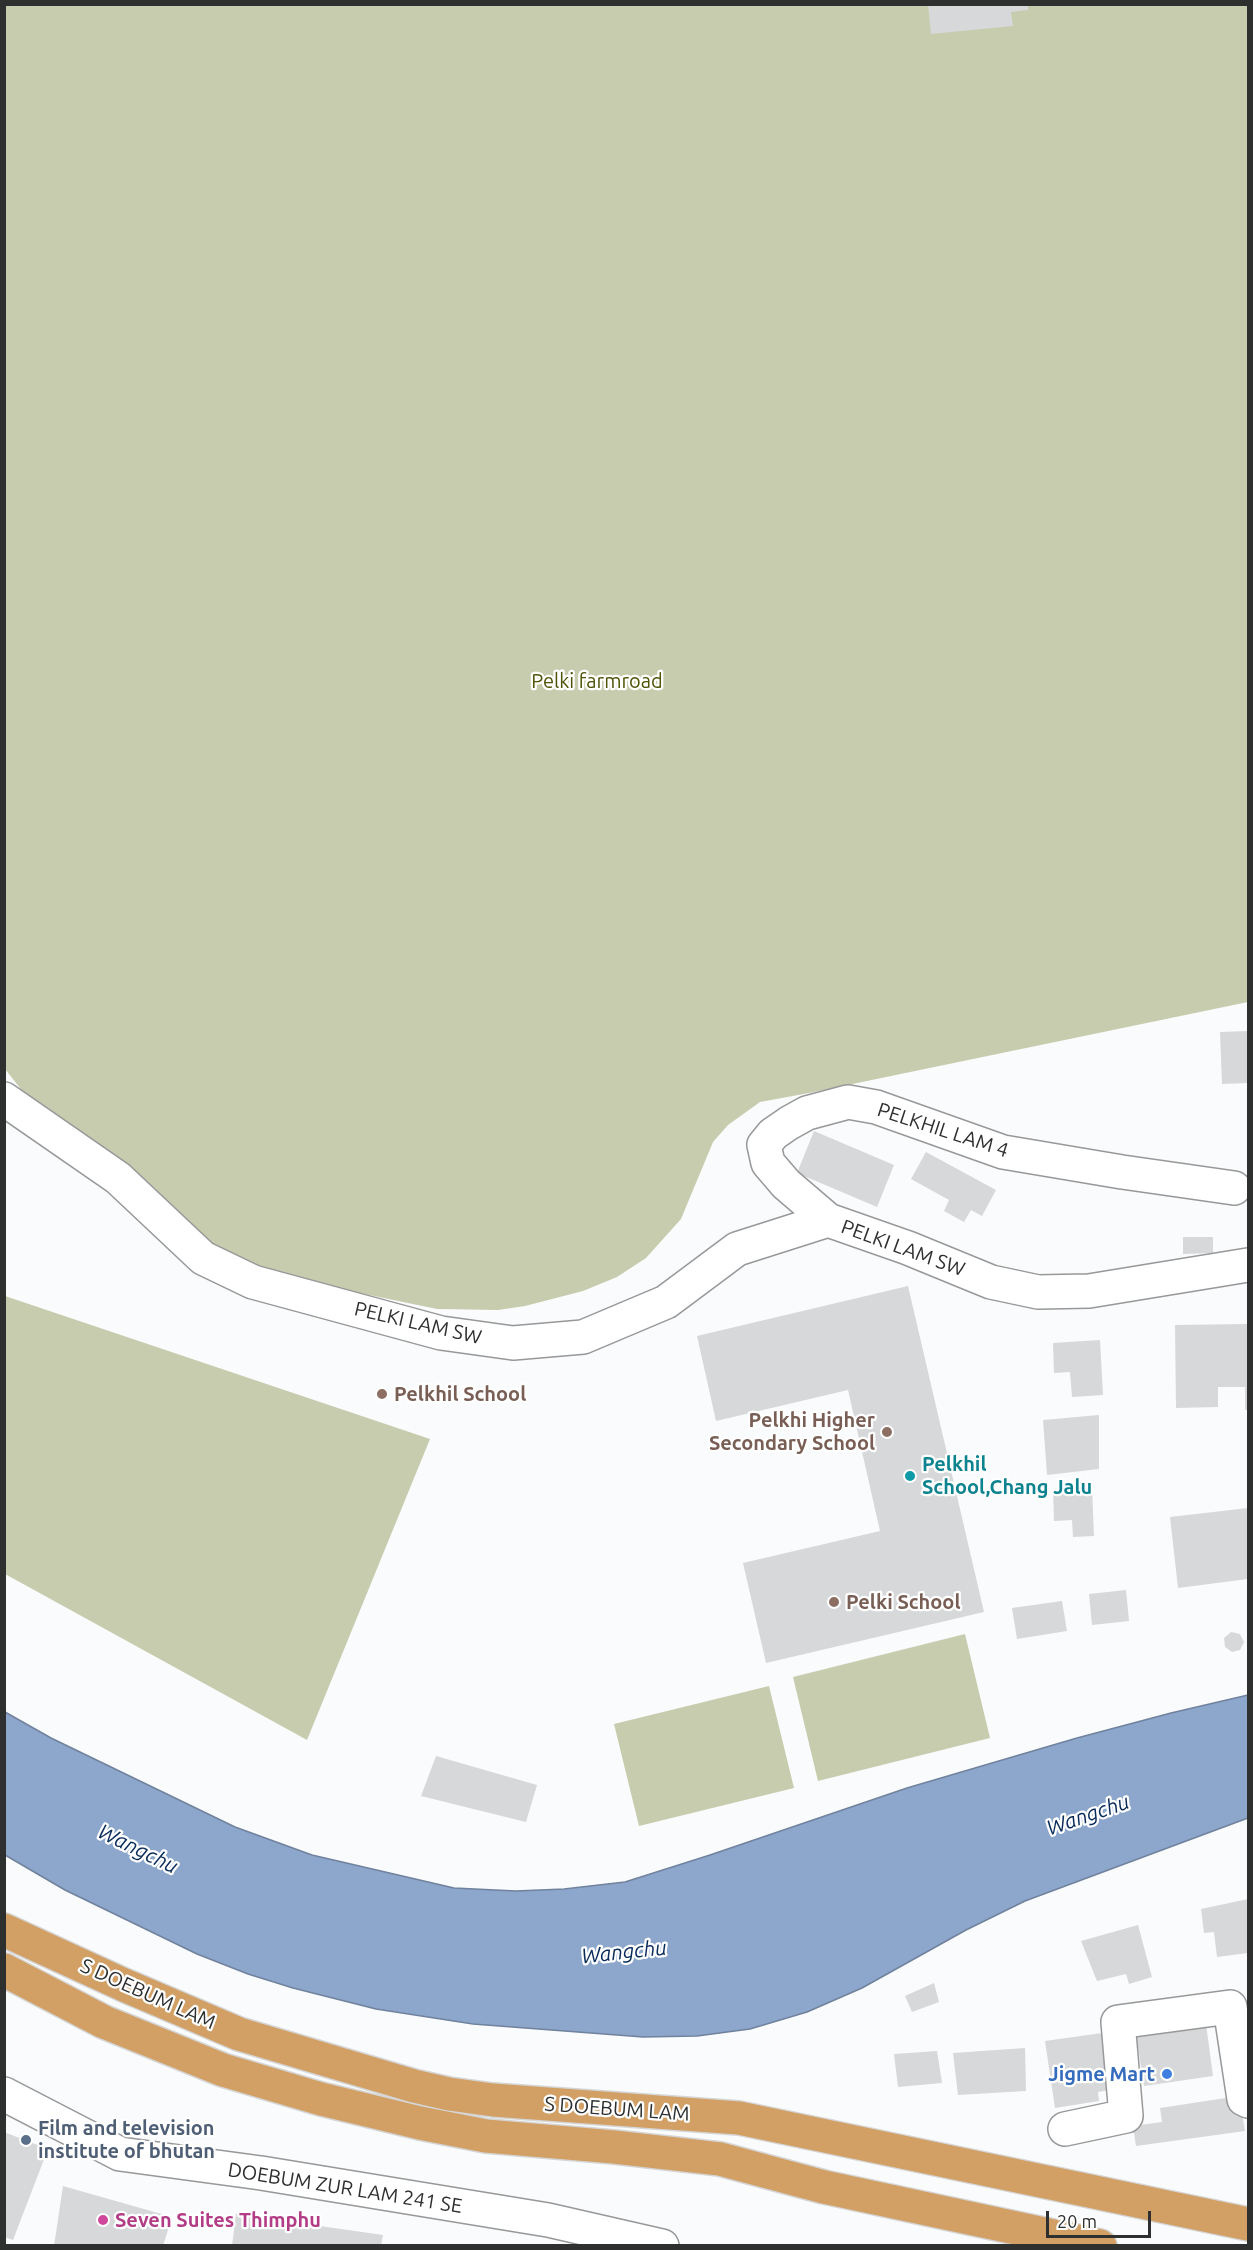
<!DOCTYPE html>
<style>
body{margin:0}
#map{position:relative;width:1253px;height:2250px;overflow:hidden;background:#fafbfc;font-family:Ubuntu,sans-serif}
canvas{display:block}
.frame{position:absolute;inset:0;border:6px solid #2e2f2f;pointer-events:none}
.scale{position:absolute;left:1046px;top:2211px;width:105px;height:27px;box-sizing:border-box;border:3px solid #2e2f2f;border-top:0;padding-left:8px;font-size:18px;line-height:21px;white-space:nowrap;color:#2e2f2f;-webkit-text-stroke:4px #fff;paint-order:stroke}
</style>
<div id="map">
<canvas width="1253" height="2250"></canvas>
<div class="frame"></div>
<div class="scale">20 m</div>
</div>
<script>
const ctx = document.querySelector('canvas').getContext('2d');
ctx.lineJoin = 'round';
function fill(path, color) { ctx.fillStyle = color; ctx.fill(path, 'evenodd'); }
function trace(path, color, width, dash) { ctx.strokeStyle = color; ctx.lineWidth = width; ctx.lineCap = dash ? 'butt' : 'round'; ctx.setLineDash(dash || []); ctx.stroke(path); }
function label(font, color, halo, rows, align = 'center') {
  ctx.font = font + ' Ubuntu,sans-serif'; ctx.lineWidth = 4.5; ctx.setLineDash([]); ctx.textBaseline = 'middle'; ctx.strokeStyle = halo; ctx.fillStyle = color; for (const [text, x, y, turn = 0] of rows) {
    ctx.save(); ctx.translate(x, y); ctx.rotate((+turn || 0) * Math.PI / 180); ctx.textAlign = isNaN(turn) ? turn : align; if (halo) ctx.strokeText(text, 0, 0); ctx.fillText(text, 0, 0); ctx.restore();
  }
}
fill(new Path2D(`
 M4,5H1248V1002L809,1093L760,1102L728,1125L713,1142L681,1219L646,1258L617,1277L583,1291L525,1306L498,1310L437,1309L239,1268L58,1136L5,1069Z
 M5,1296L430,1439L307,1740L5,1574Z
 M965,1634L990,1738L818,1781L793,1677Z
 M769,1686L794,1788L639,1826L614,1724Z`), '#c7ccae');
const water = new Path2D(`
 M1248,1695V1818L1025,1901L966,1930L862,1988L807,2012L750,2029L697,2036L643,2037L473,2024L376,2009L293,1988L248,1974L197,1954L65,1890L5,1855V1712L51,1738L235,1827L312,1855L454,1888L516,1891L564,1889L625,1882L710,1855L907,1788L1077,1738L1171,1713Z`);
fill(water, '#8ca6cc');
trace(water, '#70829d', 1.5);
fill(new Path2D(`
 M928,4H1028V10L1011,12L1013,26L931,34Z
 M1248,1031V1083L1222,1084L1220,1032Z
 M814,1131L894,1165L877,1207L797,1173Z
 M926,1152L996,1190L982,1216L971,1210L964,1222L944,1211L949,1200L911,1179Z
 M1183,1237H1213V1253L1183,1254Z
 M908,1286L984,1612L766,1663L743,1563L880,1531L848,1390L716,1421L697,1336Z
 M1248,1324V1410H1245V1387H1218V1407L1176,1408L1175,1325Z
 M1100,1340L1103,1395L1072,1397L1070,1372L1054,1373L1053,1343Z
 M1099,1415V1469L1047,1475L1043,1420Z
 M1092,1487L1094,1536L1073,1537L1072,1520L1054,1521L1053,1489Z
 M1248,1508V1579L1178,1588L1170,1517Z
 M1126,1590L1129,1621L1092,1625L1089,1594Z
 M1062,1601L1067,1631L1017,1639L1012,1608Z
 M1231,1632L1240,1634L1244,1642L1240,1650L1232,1652L1225,1647L1224,1638Z
 M436,1756L537,1785L526,1822L421,1796Z
 M1248,1899V1953L1217,1957L1214,1932L1204,1933L1201,1909Z
 M1138,1925L1152,1977L1129,1984L1126,1974L1097,1981L1081,1941Z
 M934,1983L939,2002L912,2012L905,1996Z
 M1206,2024L1213,2076L1144,2086L1136,2034Z
 M1102,2033L1110,2090L1098,2092L1099,2101L1055,2108L1045,2041Z
 M1025,2048L1026,2091L958,2095L953,2053Z
 M937,2051L942,2083L898,2087L894,2054Z
 M1239,2096L1245,2131L1136,2146L1133,2126L1162,2122L1160,2108Z
 M4,2132L48,2149L13,2240L4,2237Z
 M63,2186L172,2217L163,2246H54Z
 M236,2214L383,2235L381,2246H232Z`), '#d7d8d9');
const minor = new Path2D(`
 M4,1099L118,1178L203,1258L253,1282L441,1333L513,1343L583,1337L666,1302L737,1249L828,1220L908,1248L991,1282L1038,1292L1089,1291L1248,1265
 M828,1220L786,1184L768,1163L764,1145L773,1134L789,1123L807,1113L848,1102L876,1107L1003,1152L1122,1172L1234,1188
 M4,2094L120,2154L261,2173L548,2220L662,2246
 M1065,2129L1126,2116L1118,2022L1230,2007L1244,2099L1248,2101`);
const highway = new Path2D(`
 M4,1930L124,1985L239,2034L414,2086L449,2094L493,2100L739,2118L1248,2224
 M4,1970L104,2022L223,2070L321,2099L420,2123L486,2136L614,2147L720,2159L824,2187L1100,2246`);
trace(minor, '#979899', 36);
trace(highway, '#d5d5d5', 36);
trace(minor, '#fff', 33);
trace(highway, '#d29f64', 33);
for (const [x, y, r, color] of [
 [382,1394,6,"#8d6e63"],
 [887,1432,6,"#8d6e63"],
 [910,1476,6,"#0f9aa8"],
 [834,1602,6,"#8d6e63"],
 [1167,2074,6,"#3f7fe0"],
 [26,2140,6,"#5c6f8a"],
 [103,2220,6,"#d1479c"]
]) { const dot = new Path2D(); dot.arc(x, y, r, 0, 2 * Math.PI); ctx.fillStyle = color; ctx.fill(dot); trace(dot, '#fff', 2); }
label('20px', '#4f5407', '#fff', [
 ["Pelki farmroad",597,681]
]);
label('20px', '#2e2f2f', '#fff', [
 ["PELKHIL LAM 4",943,1130,18],
 ["PELKI LAM SW",903,1248,20],
 ["PELKI LAM SW",418,1323,13],
 ["S DOEBUM LAM",148,1994,24],
 ["S DOEBUM LAM",617,2109,4],
 ["DOEBUM ZUR LAM 241 SE",345,2188,9]
]);
label('bold 20px', '#785e54', '#fff', [
 ["Pelkhil School",394,1394],
 ["Pelkhi Higher",875,1420,"right"],
 ["Secondary School",875,1443,"right"],
 ["Pelki School",846,1602]
], 'left');
label('bold 20px', '#0d838f', '#fff', [
 ["Pelkhil",922,1464],
 ["School,Chang Jalu",922,1487]
], 'left');
label('bold 20px', '#366cbe', '#fff', [
 ["Jigme Mart",1155,2074]
], 'right');
label('bold 20px', '#4e5e75', '#fff', [
 ["Film and television",38,2128],
 ["institute of bhutan",38,2151]
], 'left');
label('bold 20px', '#b23c85', '#fff', [
 ["Seven Suites Thimphu",115,2220]
], 'left');
label('italic 21px', '#092b5a', '#fff', [
 ["Wangchu",1088,1815,-19],
 ["Wangchu",138,1849,26],
 ["Wangchu",624,1952,-6]
]);
</script>
